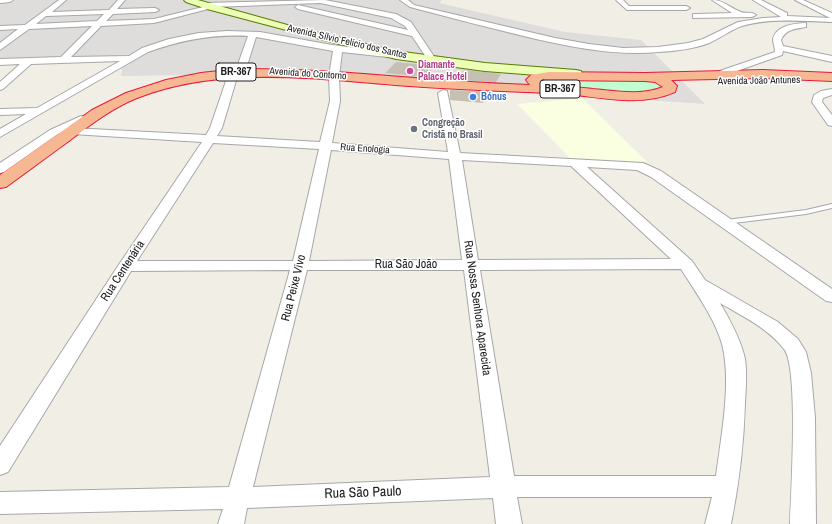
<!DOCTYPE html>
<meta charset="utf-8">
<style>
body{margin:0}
canvas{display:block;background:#f1efe5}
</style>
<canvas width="832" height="524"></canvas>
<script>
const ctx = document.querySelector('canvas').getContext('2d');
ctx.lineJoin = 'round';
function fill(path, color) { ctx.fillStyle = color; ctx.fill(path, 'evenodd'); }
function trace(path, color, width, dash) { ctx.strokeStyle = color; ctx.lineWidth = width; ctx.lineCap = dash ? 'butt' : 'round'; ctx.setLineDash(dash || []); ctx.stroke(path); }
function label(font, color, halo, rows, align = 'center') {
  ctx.font = font + ' "Archivo Narrow",sans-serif'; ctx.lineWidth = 3; ctx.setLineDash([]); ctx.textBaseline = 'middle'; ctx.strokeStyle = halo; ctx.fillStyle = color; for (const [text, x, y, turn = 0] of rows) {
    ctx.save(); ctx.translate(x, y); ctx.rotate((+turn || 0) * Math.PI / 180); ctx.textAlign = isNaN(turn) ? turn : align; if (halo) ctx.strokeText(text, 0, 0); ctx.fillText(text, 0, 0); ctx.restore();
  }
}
fill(new Path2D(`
 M0,0H442L439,3L565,32L641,40L705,104L265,74L121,76L124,57L0,62Z`), '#dedddc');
fill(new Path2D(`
 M582,98L647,162L570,158L517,104Z`), '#f9ffe0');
fill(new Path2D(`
 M591,77L659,82L664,87L649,93H625L540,83L538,79Z`), '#c0fdd0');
fill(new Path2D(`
 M396,62L426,65L435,66L426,77L385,73Z
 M464,70L485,72L501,74L496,82L456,80Z
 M450,90L474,91L490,92L483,103L450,100Z`), '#c6bfb4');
const service = new Path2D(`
 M832,204V208L806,214L726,224L722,222L726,220L806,210Z`);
const minor = new Path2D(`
 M0,0H13L10,2L0,3Z
 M59,0H66L52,12L109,10L118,0H125L117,9L155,8L159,10L155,12L113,14L106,21L154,19L203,7L201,5L204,3L325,0L396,14L411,22L437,61L436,63H430L412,36L298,9L295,7L298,5L408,30L405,26L391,18L320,3L213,7L212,8L154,23L101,26L71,57L129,56L142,48L169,39L199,33L227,31L260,32L332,45L399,53L400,55L396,58L342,52L339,76L340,101L332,143L448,152L438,93L443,90L447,91L460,153L643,163L661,171L832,289V302L826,301L651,177L637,170L587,167L692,261L705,280L778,322L798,339L806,352L811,373L815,418L816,524H790C791,494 799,367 784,349C768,328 742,316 720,303C730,320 741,340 745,359C747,373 746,388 745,402C744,443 739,484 731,524H705L712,497H517L522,524H496L493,498L247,508L244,524H218L223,509L0,514V492L229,487L290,270L131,271L8,472L0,475V446L118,266L202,142L72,134L68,133L67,130L58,134L4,172L0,173V163L50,130L81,116L85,117L86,119L72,128L206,135L210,128L229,72L231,70H236L248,36C214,34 181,40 148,52L0,137V129L26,114L0,115V109L37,108L120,61L31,64L3,89L0,90V82L20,64L0,65V59L61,57L92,26L29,29L0,50V43L18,29L0,30V26L25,25ZM104,14L97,21L36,24L46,16ZM256,37L333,51L329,76L330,101L320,142L217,136L222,128L238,74H243L245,72ZM213,143L319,149L293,261H137ZM331,150L449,159L462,260L309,261ZM462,160L571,166L671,259L478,260ZM681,269C695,291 715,319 722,344C732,382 721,437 716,476H514L480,270ZM307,270H464L490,477L253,487Z
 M400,0H408L414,5L555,38L589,44L623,48L658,47L688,43L703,39L738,22L763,18L781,17L753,0H761L787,13V16L830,18L795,0H803L832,13V22C802,21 770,18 742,26C730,30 721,38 709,43C694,49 675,51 659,52C618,56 576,48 536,39C494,29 452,18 410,7Z
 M616,0H623L629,6H686L690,8L686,10H627Z
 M712,0C724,0 730,8 741,12C746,14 751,11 756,15L752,17L693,18V14H696L732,13Z
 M803,23H806V27C795,29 786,29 781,40L783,46L832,56V62L783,51L782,55L717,78L714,79L709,76L711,74L775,52C775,47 773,43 773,39C776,26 792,24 803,23Z
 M832,89V95L823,98L822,102L832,115V126L828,125L812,102L814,95L821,91Z`);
const secondary = new Path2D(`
 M184,0H198L298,28L396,51L485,63L576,70L581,71L582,74L581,77L576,78L485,71L396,59L207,9L186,2Z`);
const trunk = new Path2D(`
 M237,69C335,68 432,82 530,85L526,80L531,75L549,72L645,73L763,70L832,73V81L763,78L671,80L677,86L675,92C635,109 595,95 553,93C501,91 448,89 395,85C309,78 220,66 137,98C112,108 90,125 69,141C48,156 27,172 6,187L0,188V175L92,110L126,93L166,80L201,73ZM549,80L645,81L655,82L663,87C641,96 616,91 593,89C575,87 558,86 541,81Z`);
trace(service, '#a7a7a7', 2);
trace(minor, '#a7a7a7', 2);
trace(secondary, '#587d00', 2);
trace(trunk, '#e81939', 2);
fill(service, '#fff');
fill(minor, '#fff');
fill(secondary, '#edfeb6');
fill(trunk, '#f6b892');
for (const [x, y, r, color] of [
 [410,71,4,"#d1479c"],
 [473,97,4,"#3f7fe0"],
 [414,129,4,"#6b7280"]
]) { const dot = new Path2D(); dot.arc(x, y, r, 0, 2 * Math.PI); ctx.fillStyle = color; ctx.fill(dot); trace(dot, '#fff', 1.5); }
label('10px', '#202020', '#fff', [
 ["Avenida Sílvio Felício dos Santos",347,42,13],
 ["Avenida do Contorno",308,74,4],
 ["Avenida João Antunes",759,81,-1],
 ["Rua Enologia",365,149,4]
]);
label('bold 10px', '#b23c85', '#fff', [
 ["Diamante",418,65],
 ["Palace Hotel",418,77]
], 'left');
label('bold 10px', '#366cbe', '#fff', [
 ["Bónus",481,97]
], 'left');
label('bold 10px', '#5b616d', '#fff', [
 ["Congreção",422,123],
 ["Cristã no Brasil",422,135]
], 'left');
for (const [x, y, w] of [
 [236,72,40],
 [560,89,40]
]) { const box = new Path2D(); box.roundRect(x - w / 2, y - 9, w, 18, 3); ctx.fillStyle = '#fff'; ctx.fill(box); trace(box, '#202020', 1); }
label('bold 11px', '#202020', null, [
 ["BR-367",236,72],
 ["BR-367",560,89]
]);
label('12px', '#202020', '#fff', [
 ["Rua São João",406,265],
 ["Rua Centenária",123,271,-57],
 ["Rua Peixe Vivo",294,288,-76],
 ["Rua Nossa Senhora Aparecida",477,308,82]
]);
label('14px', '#202020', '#fff', [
 ["Rua São Paulo",363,493,-2]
]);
</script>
